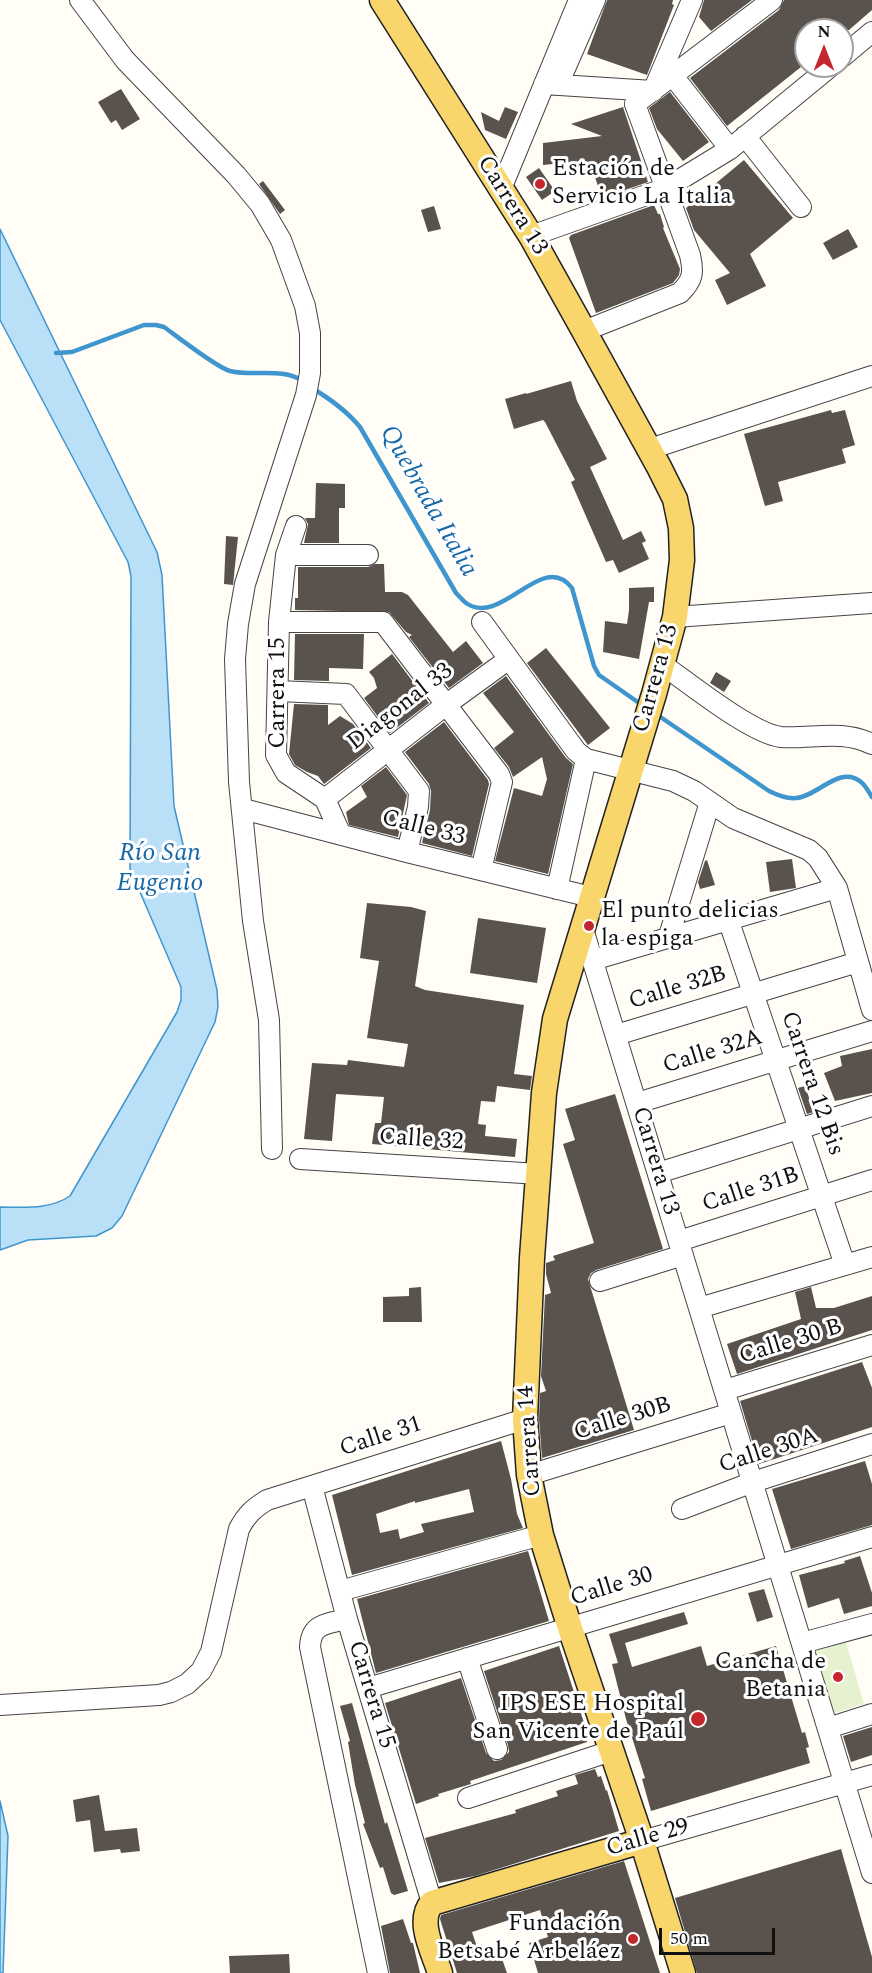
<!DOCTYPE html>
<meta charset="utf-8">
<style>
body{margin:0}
#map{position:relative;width:872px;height:1973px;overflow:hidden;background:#fffdf5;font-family:Spectral,serif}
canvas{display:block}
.north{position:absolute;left:794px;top:18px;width:60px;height:60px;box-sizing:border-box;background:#fff;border:2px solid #a0a0a0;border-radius:50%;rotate:0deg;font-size:16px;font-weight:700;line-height:24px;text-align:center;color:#111}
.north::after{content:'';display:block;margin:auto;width:21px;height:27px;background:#c4262e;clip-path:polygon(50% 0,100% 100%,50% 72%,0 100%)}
.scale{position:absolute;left:659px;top:1928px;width:116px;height:27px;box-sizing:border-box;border:3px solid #111;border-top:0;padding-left:8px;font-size:18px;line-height:21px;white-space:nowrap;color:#111;-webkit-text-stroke:4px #fff;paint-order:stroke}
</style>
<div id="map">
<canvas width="872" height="1973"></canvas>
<div class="north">N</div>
<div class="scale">50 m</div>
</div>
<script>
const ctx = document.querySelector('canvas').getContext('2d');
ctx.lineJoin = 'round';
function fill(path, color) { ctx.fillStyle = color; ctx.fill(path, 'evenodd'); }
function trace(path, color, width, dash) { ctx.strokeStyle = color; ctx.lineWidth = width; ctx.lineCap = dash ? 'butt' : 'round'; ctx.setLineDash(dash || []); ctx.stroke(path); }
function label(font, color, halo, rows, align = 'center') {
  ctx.font = font + ' Spectral,serif'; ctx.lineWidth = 6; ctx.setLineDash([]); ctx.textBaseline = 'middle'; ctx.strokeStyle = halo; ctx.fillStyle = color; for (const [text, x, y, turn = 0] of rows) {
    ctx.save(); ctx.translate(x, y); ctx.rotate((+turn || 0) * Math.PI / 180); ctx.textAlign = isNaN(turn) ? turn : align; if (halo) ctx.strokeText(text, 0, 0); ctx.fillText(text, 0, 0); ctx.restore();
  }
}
fill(new Path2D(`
 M845,1639L864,1704L831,1714L812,1650Z`), '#e6f2cf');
const water = new Path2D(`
 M0,229L157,552L162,575L174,806L217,990L218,1007L215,1022L122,1216L112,1228L96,1236L28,1240L0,1250V1207C24,1207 49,1210 70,1196L177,1012L181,1000V987L130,869L131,576L128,562L0,320Z
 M0,1801L8,1836L3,1973H0Z`);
fill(water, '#b9e0f7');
trace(water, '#3f96cf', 1.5);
trace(new Path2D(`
 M56,353L72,352L144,325H156L164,327C178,337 216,367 230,371C255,377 281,367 303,381
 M312,388C330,399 346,410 360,427L456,593C459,596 463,601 466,603C502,628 542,549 572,588L594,666L599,675L642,705
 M656,714L769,791C777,795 786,799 796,798C817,797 840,764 861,782C865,785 869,792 872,797`), '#3f96cf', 4.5);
fill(new Path2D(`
 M607,0H673L672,4L674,5L647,75L587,54Z
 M704,0H752L711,31L699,17Z
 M784,0H872V10L849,30H806V63L727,126L690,78L779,10Z
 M121,89L140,119L122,130L116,120L111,123L98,102Z
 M670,92L709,142L683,161L657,129L649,108Z
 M505,107L518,112L506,139L485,130L481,112L499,121Z
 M623,107L648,182L602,198L592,168L585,170L582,161L543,165V143L602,136L571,124Z
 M744,160L793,218L750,254L766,286L727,305L715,280L730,273L694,230L686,208Z
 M539,168L555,191L542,200L526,177Z
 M263,181L285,210L280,214L259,184Z
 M654,205L658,214H660L664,227L663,228L680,269L679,275L673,283L596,313L569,238L571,235Z
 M434,206L441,229L428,232L421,210Z
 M848,229L858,247L833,260L823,243Z
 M571,381L577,401L607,459L590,467L623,540L641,531L646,541L642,543L649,559L619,573L613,560L606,562L571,482L575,480L545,422L543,420L514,429L505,399L526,393V394Z
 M831,410L832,413L845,410L855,445L842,449L846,463L778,482L783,501L765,506L744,434Z
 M316,483L345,484V508H339V543H304L308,524L305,518H315Z
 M226,536L238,537L233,585L224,584Z
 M375,564H384L385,592H402L408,595L453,652L466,641L483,663L449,688L409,637L412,635L406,632L389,612L295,610V598H298V567H368Z
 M654,587V602H649L639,659L603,652L605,621L627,624L629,610V588Z
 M295,634H364L363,669L329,668V681L294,680Z
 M546,648L610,728L588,745L527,663Z
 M392,654L429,703L390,733L364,698L377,688L374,678L369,672Z
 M716,672L731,681L724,692L710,683Z
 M506,676L566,758L573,764L548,874L495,861L514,788L542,796L547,779L542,757L513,777L509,767L494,748L514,732L483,693Z
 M294,704L328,705V725L340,716L353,724L371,748L324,784L318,776L307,772L295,765L289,754Z
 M444,722L488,780L489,784L472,856L422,843L430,810L431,791L429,784L405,752Z
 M386,767L407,795L398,837L349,825L346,812L367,797L361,786Z
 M792,859L796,888L770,892L766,862Z
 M707,860L715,885L700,889L698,882L705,861Z
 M367,903L411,907L426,911L415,986L425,990L524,1005L514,1074L532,1076L530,1090L497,1086L495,1102L481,1101L478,1124L486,1125L485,1136L517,1139L515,1157L372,1144L375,1123H381L384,1097L336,1094L332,1141L304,1139L312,1063L347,1065L348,1060L404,1067L408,1044L367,1038L379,961L360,958Z
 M478,918L546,928L537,983L470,973Z
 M872,1049V1093L835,1101L824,1073L842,1066L840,1056Z
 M805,1086L814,1112L807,1114L798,1088Z
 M615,1094L663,1249L596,1270L591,1273L588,1279L634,1430L542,1458L539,1419L540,1393L546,1391L541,1376L545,1295L551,1293L546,1274V1263L555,1260L553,1256L594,1243L563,1144L575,1140L565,1109Z
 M421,1287L422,1322H383V1297L409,1296V1288Z
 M811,1287L816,1308H834L872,1296V1330L737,1374L727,1344L801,1319L795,1292Z
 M862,1362L872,1388V1427L759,1464L740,1401Z
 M501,1441L511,1479L517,1514L523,1528L352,1575L332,1495ZM469,1489L474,1512L421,1524L424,1532L400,1539L398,1529L380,1533L376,1514L415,1501V1503Z
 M865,1461L872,1484V1525L791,1549L772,1489Z
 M528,1551L549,1621L376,1673L357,1599Z
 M860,1556L872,1593V1606L844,1614L839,1598L808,1608L799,1575L845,1563L844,1561Z
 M764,1589L773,1617L757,1622L748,1593Z
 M684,1612L688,1624L625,1643L632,1667L701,1646L707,1666L776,1646L802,1733L805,1732L809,1747L806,1748L810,1763L651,1811L642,1779L645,1778L626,1719L612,1664L618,1663L609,1634Z
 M559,1646L587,1732L584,1733L587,1742L470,1781L471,1784L438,1794L439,1796L416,1804L385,1703L461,1678L486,1753L494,1761L501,1760L509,1752L508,1745L484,1671Z
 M352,1703L385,1824L387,1822L408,1891L394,1895L391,1893L383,1867L380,1868L363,1824L365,1823L355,1785L348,1742L350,1741L340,1706Z
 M872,1727V1755L851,1762L843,1736Z
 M595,1769L598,1777L601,1776L606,1791L607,1790L619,1831L475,1876L439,1883L425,1838L516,1813L515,1810L558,1796L556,1791L578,1784L575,1775Z
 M99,1795L105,1831L137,1828L140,1851L121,1853L120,1849L94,1852L90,1820L76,1822L73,1800Z
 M841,1849L872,1957V1973H697L675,1898Z
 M624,1861L660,1973H538L529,1943L548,1937L540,1910L472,1932L481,1959L500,1953L507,1973H457L440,1919L441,1915Z
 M403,1919L411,1943H413L420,1973H390L381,1926Z
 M289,1954L290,1973H230L229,1956Z`), '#5a524d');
const minor = new Path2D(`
 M80,0L125,60L236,175L260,204L281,240L305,306L310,333V373L306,395L245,584L238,624L235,659L239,782L253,921L269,1020L272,1149
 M842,57L872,32
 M673,76L730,149
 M560,80L595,0
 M544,84L653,91L692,0
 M745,136L801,207
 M501,189L579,0
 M531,236L666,188L730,149L831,66
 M584,331L680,293C693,280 694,273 690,255L635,104L772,0
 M650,449L872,376
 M296,526L286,555L279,622L276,755L286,773L325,799L341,835
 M286,555H368
 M675,617L872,603
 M279,622H383L499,774L502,782L481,870
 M482,622L576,751L586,759L673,781L694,791L733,818L809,850L818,858L837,888L872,1010
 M663,665C689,683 752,734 781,737C813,739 841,729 872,744
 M278,691L346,694L419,791L418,807L407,852
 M325,799L447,704L509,659
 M243,809L407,852L591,897
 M557,889L586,759
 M728,919L845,1265
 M582,926L872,1873
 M669,936L710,802
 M593,960L837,888
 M616,1035L858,962
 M637,1103L872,1031
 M300,1159L539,1174
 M658,1173L872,1106
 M679,1241L872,1180
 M600,1281L683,1255
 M699,1308L872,1257
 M725,1390L872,1345
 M529,1475L731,1413
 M312,1486L347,1619L432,1903
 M682,1509L753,1482L872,1444
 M340,1591L541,1535
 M347,1619C327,1624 311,1623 310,1647L378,1973
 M802,1643L872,1624
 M467,1658L497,1749
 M368,1688L872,1537
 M0,1705L159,1695L171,1692L187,1684L201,1671L211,1652L239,1529C246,1515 254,1508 267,1500L525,1419
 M828,1728L872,1714
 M468,1798L611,1751
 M642,1841L872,1775`);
const major = new Path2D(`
 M382,0L531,236L584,331L659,467L675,499L681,528L682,560L675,617L654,694L555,1019L544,1093L532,1258L525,1419L529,1475L541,1535L570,1628L642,1841L683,1973
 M440,1973C434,1953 416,1921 432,1903L642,1841`);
trace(minor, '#444', 22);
trace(major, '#222', 27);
trace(minor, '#fff', 20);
trace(major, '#f9d66b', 24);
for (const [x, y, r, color] of [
 [540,184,6,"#c4262e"],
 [589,926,6,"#c4262e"],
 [838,1677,6,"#c4262e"],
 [698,1719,8,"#c4262e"],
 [633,1939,6,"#c4262e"]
]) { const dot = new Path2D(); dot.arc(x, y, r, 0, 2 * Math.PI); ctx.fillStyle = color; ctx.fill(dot); trace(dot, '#fff', 2); }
label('24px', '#111', '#fff', [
 ["Estación de",552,170,"left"],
 ["Servicio La Italia",552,198,"left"],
 ["El punto delicias",601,912,"left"],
 ["la espiga",601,940,"left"],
 ["Cancha de",826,1663],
 ["Betania",826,1691],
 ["IPS ESE Hospital",684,1705],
 ["San Vicente de Paúl",684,1733],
 ["Fundación",621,1925],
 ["Betsabé Arbeláez",621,1953]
], 'right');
label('24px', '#111', '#fff', [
 ["Carrera 13",511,206,58],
 ["Carrera 13",657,679,-74],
 ["Carrera 15",279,693,-90],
 ["Diagonal 33",401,708,-38],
 ["Calle 33",423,829,14],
 ["Calle 32B",678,989,-17],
 ["Calle 32A",713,1053,-17],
 ["Carrera 12 Bis",811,1084,71],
 ["Calle 32",421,1141,4],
 ["Carrera 13",654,1161,73],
 ["Calle 31B",751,1191,-18],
 ["Calle 30 B",791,1343,-17],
 ["Calle 30B",623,1420,-17],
 ["Calle 31",381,1438,-18],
 ["Carrera 14",531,1441,-94],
 ["Calle 30A",769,1452,-18],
 ["Calle 30",612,1588,-17],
 ["Carrera 15",370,1695,73],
 ["Calle 29",648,1839,-16]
]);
label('italic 26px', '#1768a6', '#fff', [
 ["Quebrada Italia",427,502,60],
 ["Río San",160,855],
 ["Eugenio",160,885]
]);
</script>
